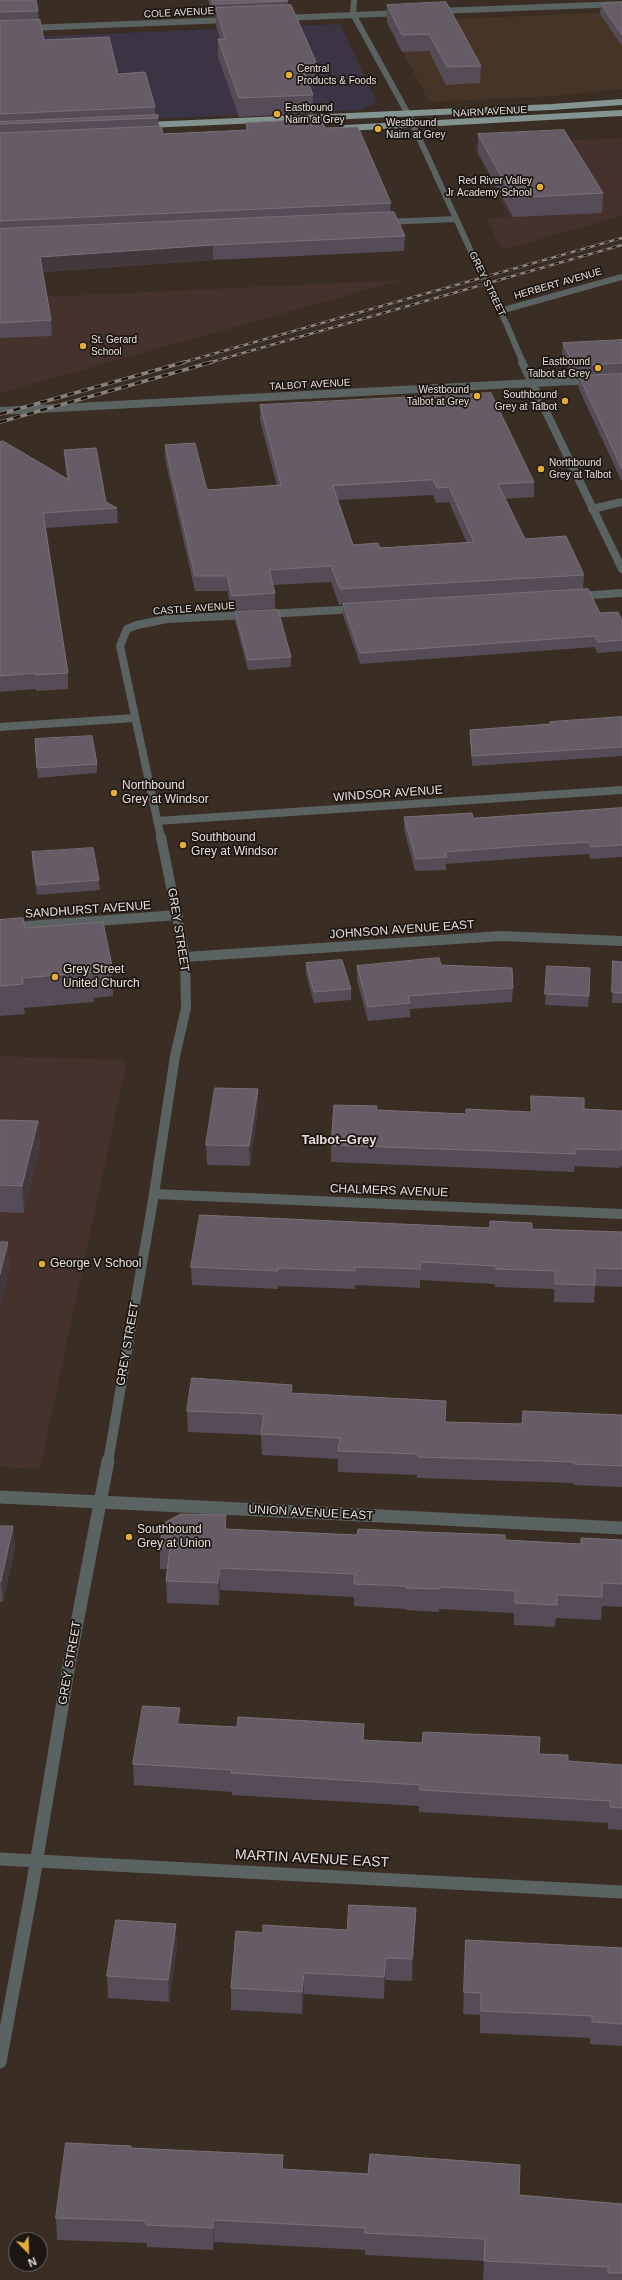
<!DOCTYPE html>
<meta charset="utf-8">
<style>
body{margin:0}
#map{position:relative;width:622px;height:2280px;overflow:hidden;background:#392d24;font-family:Helvetica,sans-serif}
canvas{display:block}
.north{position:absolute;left:8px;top:2232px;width:40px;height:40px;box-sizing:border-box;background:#1c1613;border:1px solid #6e6663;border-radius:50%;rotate:157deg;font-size:11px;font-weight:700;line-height:16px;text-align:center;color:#e8dfda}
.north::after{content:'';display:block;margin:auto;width:14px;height:18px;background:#e6ad36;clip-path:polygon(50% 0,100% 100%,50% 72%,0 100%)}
</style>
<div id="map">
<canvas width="622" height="2280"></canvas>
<div class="north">N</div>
</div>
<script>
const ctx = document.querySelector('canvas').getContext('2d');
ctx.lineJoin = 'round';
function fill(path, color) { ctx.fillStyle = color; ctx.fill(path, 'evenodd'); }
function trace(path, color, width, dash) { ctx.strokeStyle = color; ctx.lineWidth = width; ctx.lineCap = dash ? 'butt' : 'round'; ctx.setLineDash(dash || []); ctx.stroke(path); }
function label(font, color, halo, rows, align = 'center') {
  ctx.font = font + ' Helvetica,sans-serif'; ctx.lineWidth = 3.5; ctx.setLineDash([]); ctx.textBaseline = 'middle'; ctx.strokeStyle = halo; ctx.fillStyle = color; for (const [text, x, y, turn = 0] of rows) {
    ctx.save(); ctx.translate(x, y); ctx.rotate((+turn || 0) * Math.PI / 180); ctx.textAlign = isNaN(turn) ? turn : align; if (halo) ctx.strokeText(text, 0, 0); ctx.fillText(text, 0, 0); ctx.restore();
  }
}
fill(new Path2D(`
 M340,24L377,102L361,110L0,125V38Z`), '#3b3444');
fill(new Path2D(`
 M622,12V89L556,96L429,102L389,25L400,21Z`), '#463427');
fill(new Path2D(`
 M622,138V216L502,250L486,218L509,217L473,145Z
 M402,280L0,393V299Z
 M0,1056L127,1060L40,1469L0,1467Z`), '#45322d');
trace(new Path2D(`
 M354,0L353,14L408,114L486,284L507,325L523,363
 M438,11L622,4
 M284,18L400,13
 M29,28L228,20
 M386,222L456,219
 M500,311L622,277`), '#5a6361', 6);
trace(new Path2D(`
 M522,362L622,569
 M0,411L591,380
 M592,509L622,502
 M578,596L622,593
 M267,614L356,609
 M0,727L135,718
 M157,821L622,790
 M161,838L120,646L127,629L137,625L167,619L249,615`), '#5a6361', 8);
trace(new Path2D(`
 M0,928L178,915
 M185,957L501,936L622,941
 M154,1194L622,1214
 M108,1462L154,1194L175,1056L186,1008L185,957L161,837`), '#5a6361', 10);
trace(new Path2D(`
 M0,1497L622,1528
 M0,1859L622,1892
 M0,2062L32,1888L69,1665L108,1461`), '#5a6361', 13);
trace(new Path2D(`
 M147,125L552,107L622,102
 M346,128L622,113`), '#849591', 6);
const railFar1 = new Path2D(`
 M181,363L622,238
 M208,363L622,245`);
const rail = new Path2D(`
 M0,414L185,362
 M0,422L212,362`);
trace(railFar1, '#8b817a', 2.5);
trace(rail, '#8b817a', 3.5);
trace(railFar1, '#1c1613', 1.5, [5]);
trace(rail, '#1c1613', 2.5, [7]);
fill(new Path2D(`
 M0,0L38,11L39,20L44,40L118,74L155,107V116L158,118L159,126L163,134L246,130V123L325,128L391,203L390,212L405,236L404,251L213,260L43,272L51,320L52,336L0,338Z
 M208,0H287L288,5L317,64V82H308L313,95V113L239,117L218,57V39H220L216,25V16L213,17Z
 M622,3V46L600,14L601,4Z
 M387,5L481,66L480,83L446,85L429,51L402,52L387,22Z
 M478,134L603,193L602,213L513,217L478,153Z
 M622,340V480H621L578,387L579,376L622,374L573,376L562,354L563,343Z
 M260,405L534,482V497L505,499L525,539L584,575L583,590L600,613L622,621V651L597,653L595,647L360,664L343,615V604L339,605L331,582L273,585L275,593V609L232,611L227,591H195L165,459V445L207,490L277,486L260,420ZM433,495L436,503L449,502L467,543L380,548L353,545L338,500Z
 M0,442L67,479L65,465L64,450L106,502L117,508L118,523L46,528L68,673V689L36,691V689L0,692Z
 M235,612L291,657V667L248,670L235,621Z
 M622,717V756L472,766L470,739V730L550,724V722Z
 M35,739L97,764V773L38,778Z
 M622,808V857L590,859L589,854L524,858L446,864V870L415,871L404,829V817L473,818Z
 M32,852L99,880L100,890L37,895L32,862Z
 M0,920L25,928L112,966L113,996L94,998V1002L24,1008L25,1014L0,1016Z
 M613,961L622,962V1003H612Z
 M306,963L351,989V1000L314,1003L306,974Z
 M441,965L513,988L512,1002L410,1009V1017L368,1021L357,980V966Z
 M547,966L589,996L588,1007L545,1005Z
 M531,1096L584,1109L622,1111V1166H620L619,1168L575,1166L574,1172L331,1162V1145L377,1110L466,1114L531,1112Z
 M258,1109L250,1166L207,1165L206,1145Z
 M0,1120L38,1121L40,1148L24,1213L0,1212Z
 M490,1228L622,1232V1287L595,1286L594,1303L554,1302V1289L495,1287V1284L420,1280V1288L355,1285V1289L278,1286V1289L192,1285L191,1267Z
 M292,1393L445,1422L522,1424L622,1415V1487L573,1485V1483L417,1478V1475L338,1472V1459L262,1455L261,1435L188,1432L187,1411Z
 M0,1526H13L15,1548L3,1602H0Z
 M226,1529L357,1535L505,1540L581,1544V1538L622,1540V1607L602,1606L601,1620L556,1618L555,1627L514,1625V1613L439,1609V1612L405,1610L406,1609L354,1606V1597L220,1590L219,1605L167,1603L166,1581L167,1569H160V1547Z
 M180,1724L364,1740L539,1754L568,1761L622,1765V1830L608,1829V1823L419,1812V1806L232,1795V1792L134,1785L133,1764Z
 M416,1908L415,1930L412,1981L385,1980L384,1999L304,1994L302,2014L231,2010V1988L263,1933L347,1930Z
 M466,1940L622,1948V2046L590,2044V2038L480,2033V2015L463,2014Z
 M177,1946L169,2002L108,1998L107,1976Z
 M131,2148L283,2169L519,2195L622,2204V2280H483L484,2261L365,2255V2250L214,2242L213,2250L147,2247V2243L57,2240L56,2218Z`), '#554c57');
fill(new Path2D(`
 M213,245V260L41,272L40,257Z
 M258,1089V1109L250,1166L249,1146Z
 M38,1121L40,1148L24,1213L22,1186Z
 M8,1242L10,1269L0,1309V1274Z
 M226,1515L227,1538L225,1529Z
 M13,1526L15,1548L3,1602L1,1581Z
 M220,1568V1590L219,1605L218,1583Z
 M180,1708V1730L177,1724Z
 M416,1908L415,1930L412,1981V1959Z
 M176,1924L177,1946L169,2002L168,1980Z
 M386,1958L385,1980L384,1999V1977Z
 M304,1973V1994L302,2014V1992Z
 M283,2155V2177L282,2169Z
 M213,2220L214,2242L213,2250Z`), '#43393d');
const building = new Path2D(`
 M0,0H36L38,11L0,12Z
 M212,0H287L288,1L213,4Z
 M446,2L481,66L447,67L429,34L402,35L387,5Z
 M622,3V35L601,4Z
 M291,5L317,64H301L313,95L239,98L218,39H225L216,8Z
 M40,20L44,40L109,37L118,74L145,72L155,107L0,114V21Z
 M158,115V118L0,124V122Z
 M321,119L325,128L358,127L391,203L0,221V133L161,126L163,134L248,130L246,123Z
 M564,130L603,193L513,198L478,134Z
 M394,212L405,236L213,245L40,257L51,320L0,323V229Z
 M622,340V363L574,366L563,343Z
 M622,374V469L579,376Z
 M491,393L534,482L498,484L525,539L566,536L584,575L340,589L331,566L269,570L275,593L232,596L227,576H195L165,445L195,443L207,490L281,485L260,405ZM433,480L437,488L449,487L474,542L380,548L378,543L353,545L333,486Z
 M3,441L69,480L64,450L96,448L106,502L117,508L43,513L68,673L35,675V673L0,676V442Z
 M588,589L600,613L618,612L622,621V640L598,642L595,636L360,653L343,604Z
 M278,610L291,657L248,660L235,612Z
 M622,717V747L472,756L470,730L551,724L550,722Z
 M92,736L97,764L37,768L35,739Z
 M622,808V845L591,847L589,842L524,846L445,852L447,857L416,859L404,817L472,813L473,818Z
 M93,848L99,880L37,885L32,852Z
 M23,918L25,928L103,922L112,966L90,968L93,972L22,978L23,984L0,986V920Z
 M439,958L441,965L512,968L513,988L408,996L410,1003L368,1007L357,966Z
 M342,960L351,989L314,992L306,963Z
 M613,961L622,962V993L612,992Z
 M547,966L590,968L589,996L545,994Z
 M215,1088L258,1089L249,1146L206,1145Z
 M531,1096L584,1098V1109L622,1111V1148H621V1150L575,1149V1154L331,1145L334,1105L377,1106L376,1110L466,1114V1109L531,1112Z
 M0,1120L38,1121L22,1186L0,1185Z
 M200,1215L490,1228V1221L532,1223V1229L622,1232V1269L595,1268V1285L555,1284V1271L496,1269V1266L421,1262L420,1269L355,1267V1271L278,1268V1271L191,1267Z
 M0,1242H8L0,1274Z
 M192,1378L292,1385L291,1393L446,1401L445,1422L522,1424L523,1411L622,1415V1466L574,1464V1462L418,1457V1454L338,1451L340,1438L261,1434L264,1414L187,1411Z
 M181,1514L226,1515L225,1529L357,1535L358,1529L423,1532L505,1535V1540L581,1544V1538L622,1540V1584L602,1583V1597L557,1595V1605L515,1603V1591L440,1587V1589L406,1588V1586L354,1584L355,1574L220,1568L218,1583L166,1581L170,1547H160L163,1524Z
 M0,1526H13L1,1581H0Z
 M143,1706L180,1708L177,1724L237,1727L238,1717L364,1724L363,1740L422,1743L423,1732L540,1737L539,1754L568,1755V1761L622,1765V1808L610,1807V1801L420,1790V1785L231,1773L232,1770L133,1764Z
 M349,1905L416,1908L412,1959L386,1958L384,1977L304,1973L302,1992L231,1988L236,1931L263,1933V1925L347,1930Z
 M116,1920L176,1924L168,1980L107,1976Z
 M466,1940L622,1948V2024L592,2022V2016L481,2011V1993L464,1992Z
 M66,2143L131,2146V2148L283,2155L282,2169L368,2174L370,2154L520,2165L519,2195L622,2204V2273H608V2267L484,2261L485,2239L365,2233V2228L213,2220V2228L146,2225V2221L56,2218Z`);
fill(building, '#655c65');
trace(building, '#797077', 1);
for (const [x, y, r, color] of [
 [289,75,4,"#e6ad36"],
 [277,114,4,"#e6ad36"],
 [378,129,4,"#e6ad36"],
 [540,187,4,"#e6ad36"],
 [83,346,4,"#e6ad36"],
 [598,368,4,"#e6ad36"],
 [477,396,4,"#e6ad36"],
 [565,401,4,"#e6ad36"],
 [541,469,4,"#e6ad36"],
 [114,793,4,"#e6ad36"],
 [183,845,4,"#e6ad36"],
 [55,977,4,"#e6ad36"],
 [42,1264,4,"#e6ad36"],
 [129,1537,4,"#e6ad36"]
]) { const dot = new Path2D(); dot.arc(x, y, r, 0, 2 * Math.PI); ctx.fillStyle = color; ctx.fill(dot); trace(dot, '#1c1613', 1.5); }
label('10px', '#e8dfda', '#1c1613', [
 ["COLE AVENUE",179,13,-3],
 ["NAIRN AVENUE",490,112,-3],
 ["GREY STREET",487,284,64],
 ["HERBERT AVENUE",558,284,-16],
 ["TALBOT AVENUE",310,385,-3],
 ["CASTLE AVENUE",194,609,-4]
]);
label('10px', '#e8dfda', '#1c1613', [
 ["Central",297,69],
 ["Products & Foods",297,81],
 ["Eastbound",285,108],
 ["Nairn at Grey",285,120],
 ["Westbound",386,123],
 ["Nairn at Grey",386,135],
 ["Red River Valley",532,181,"right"],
 ["Jr Academy School",532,193,"right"],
 ["St. Gerard",91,340],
 ["School",91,352],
 ["Eastbound",590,362,"right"],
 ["Talbot at Grey",590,374,"right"],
 ["Westbound",469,390,"right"],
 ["Talbot at Grey",469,402,"right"],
 ["Southbound",557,395,"right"],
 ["Grey at Talbot",557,407,"right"],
 ["Northbound",549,463],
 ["Grey at Talbot",549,475]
], 'left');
label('12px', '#e8dfda', '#1c1613', [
 ["Northbound",122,786],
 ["Grey at Windsor",122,800],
 ["Southbound",191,838],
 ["Grey at Windsor",191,852],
 ["Grey Street",63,970],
 ["United Church",63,984],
 ["George V School",50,1264],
 ["Southbound",137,1530],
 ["Grey at Union",137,1544]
], 'left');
label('12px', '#e8dfda', '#1c1613', [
 ["WINDSOR AVENUE",388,794,-4],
 ["SANDHURST AVENUE",88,910,-4],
 ["GREY STREET",178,930,81],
 ["JOHNSON AVENUE EAST",402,930,-4],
 ["CHALMERS AVENUE",389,1191,2],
 ["GREY STREET",128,1344,-80],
 ["UNION AVENUE EAST",311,1513,3],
 ["GREY STREET",70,1663,-80]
]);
label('bold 13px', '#e8dfda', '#1c1613', [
 ["Talbot–Grey",339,1140]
]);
label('14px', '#e8dfda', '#1c1613', [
 ["MARTIN AVENUE EAST",312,1859,3]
]);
</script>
